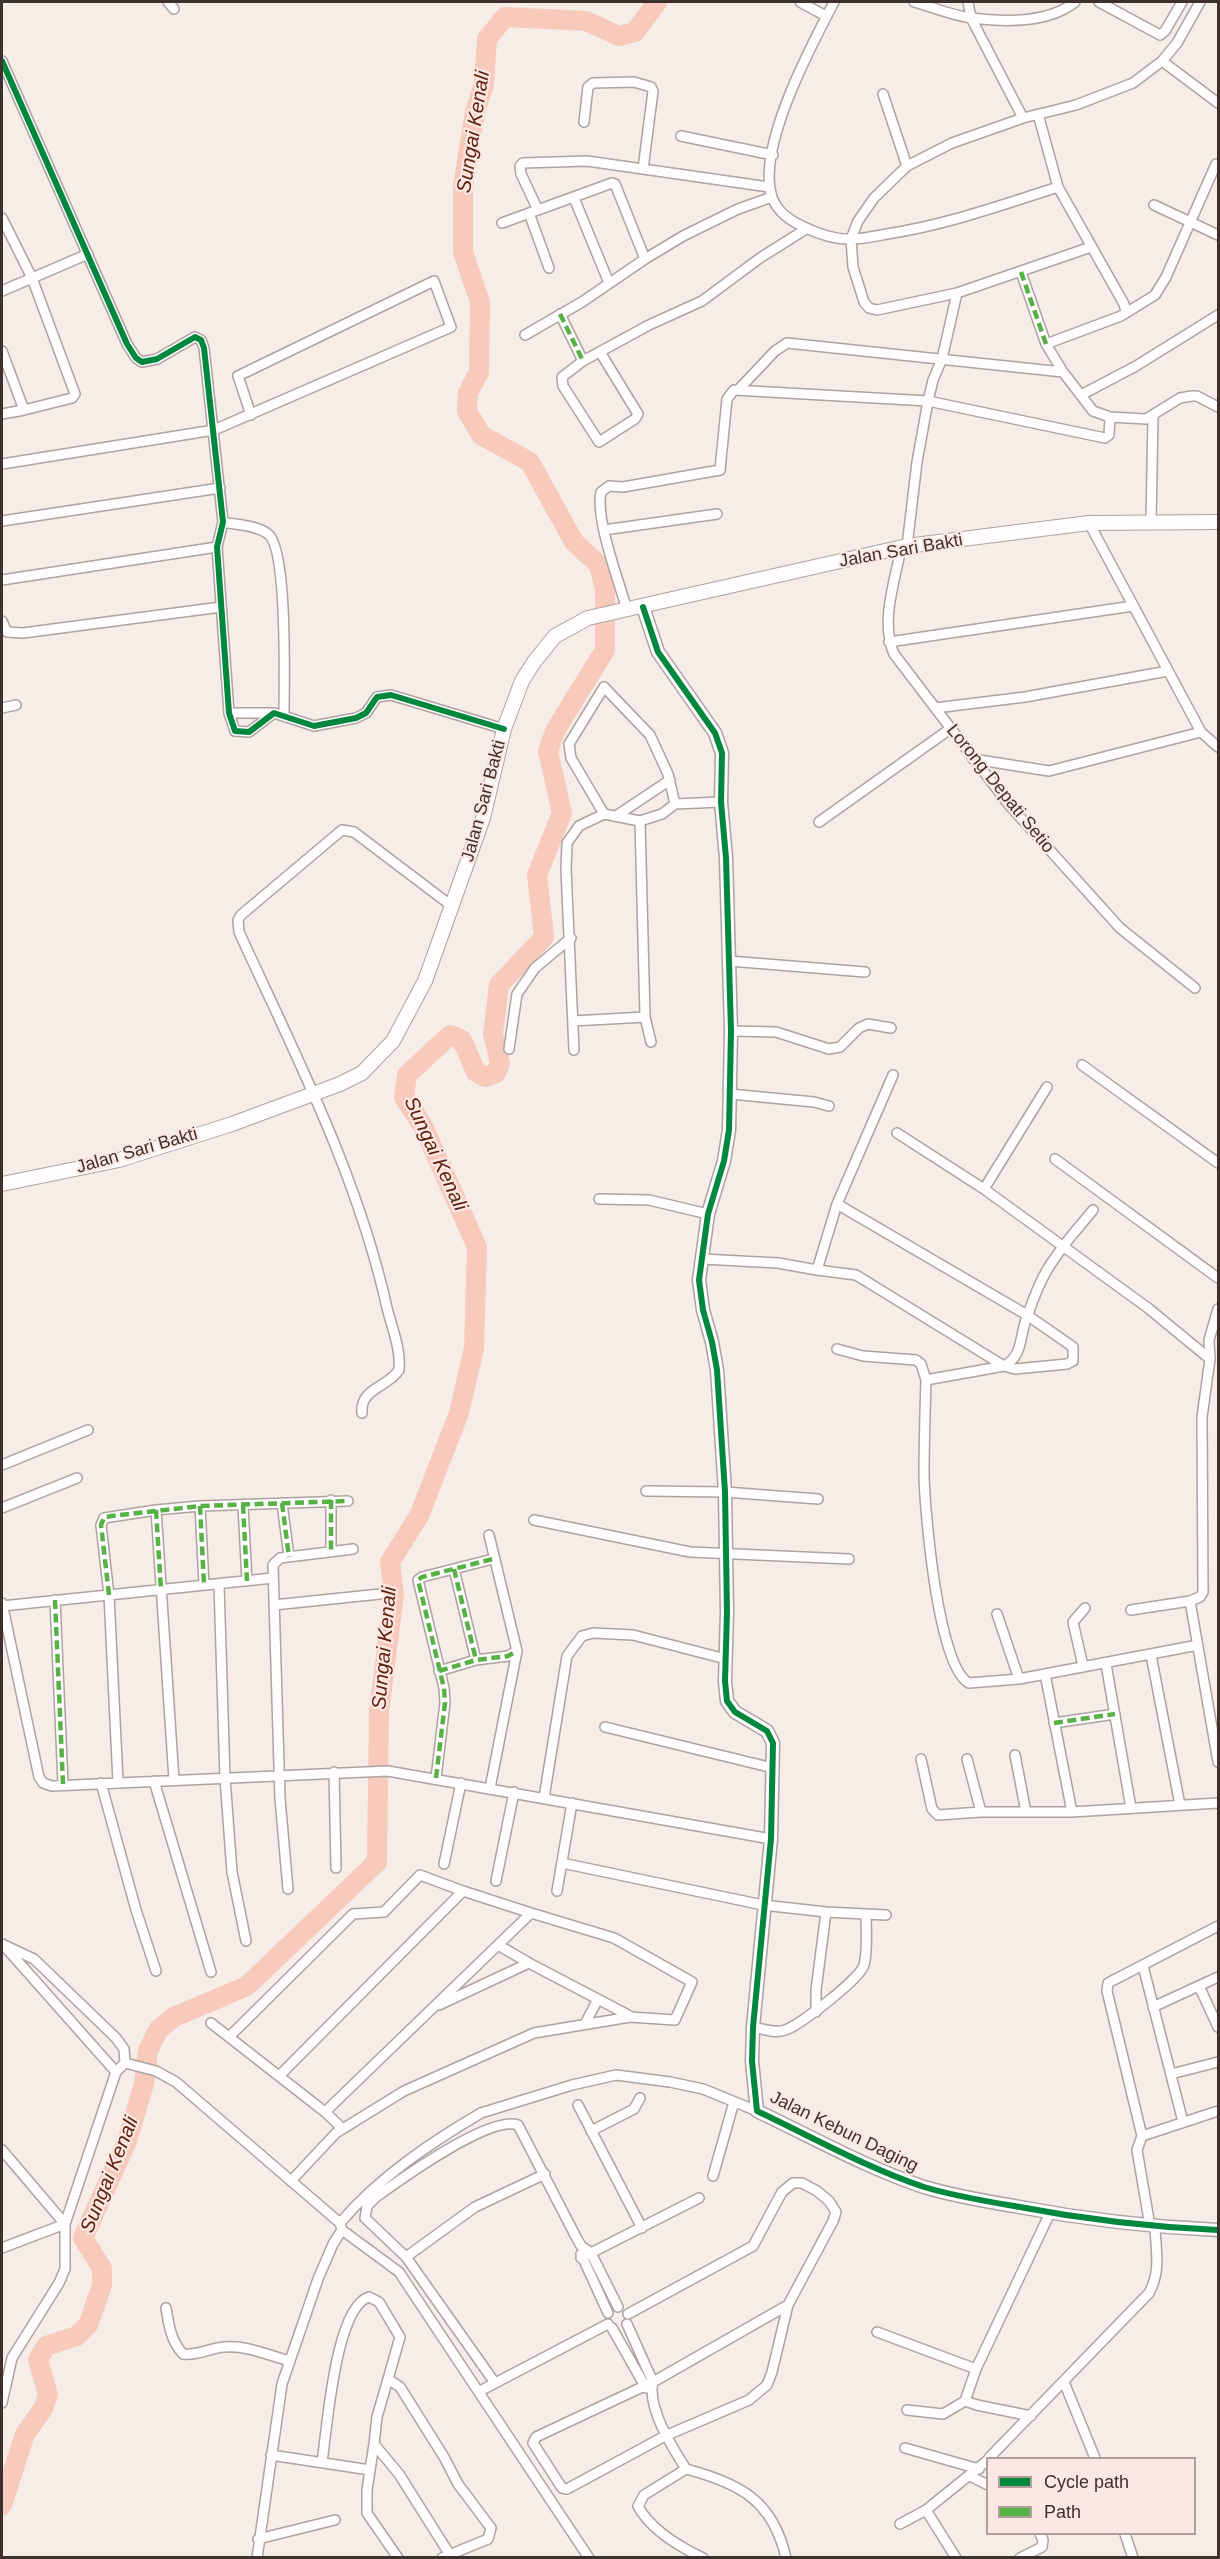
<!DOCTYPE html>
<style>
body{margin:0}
#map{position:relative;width:1220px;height:2559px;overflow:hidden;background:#f6ece8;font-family:Arial,sans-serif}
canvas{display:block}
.frame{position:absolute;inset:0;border:3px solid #3e312d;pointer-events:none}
.legend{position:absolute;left:986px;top:2457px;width:210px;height:78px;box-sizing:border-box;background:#fce8e2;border:2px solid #b09f9a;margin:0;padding:8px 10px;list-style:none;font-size:18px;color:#3e312d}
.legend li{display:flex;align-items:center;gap:12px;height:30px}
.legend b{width:30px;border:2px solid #b09f9a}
</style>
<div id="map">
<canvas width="1220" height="2559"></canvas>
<div class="frame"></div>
<ul class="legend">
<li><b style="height:8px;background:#00873e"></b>Cycle path</li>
<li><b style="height:8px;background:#57b246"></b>Path</li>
</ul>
</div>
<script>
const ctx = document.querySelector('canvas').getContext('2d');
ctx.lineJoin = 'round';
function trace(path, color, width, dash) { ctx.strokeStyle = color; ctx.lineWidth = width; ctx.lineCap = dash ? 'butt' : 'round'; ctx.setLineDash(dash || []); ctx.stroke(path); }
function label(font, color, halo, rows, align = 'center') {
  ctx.font = font + ' Arial,sans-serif'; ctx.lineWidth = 4.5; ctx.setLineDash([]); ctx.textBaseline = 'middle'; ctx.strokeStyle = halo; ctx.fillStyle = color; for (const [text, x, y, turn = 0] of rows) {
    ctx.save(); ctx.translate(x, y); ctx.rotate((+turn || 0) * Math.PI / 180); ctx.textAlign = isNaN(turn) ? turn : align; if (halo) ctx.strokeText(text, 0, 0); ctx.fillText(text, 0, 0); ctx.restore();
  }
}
trace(new Path2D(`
 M2,2505L25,2434L43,2409L48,2395L38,2360L46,2346L77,2336L88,2325L102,2285V2268L83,2238L127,2141L144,2084L148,2051L158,2030L174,2017L247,1986L377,1862L379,1711L394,1594L390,1562L419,1516L459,1413L474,1348L477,1247L423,1126L404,1097L407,1075L450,1035L462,1040L476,1072L485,1077L496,1073L500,1063L493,1034L499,985L544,937L537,875L562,813L548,751L556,729L605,650V589L599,565L574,542L530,462L481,435L467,411L468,393L479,372L480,302L463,252V186L475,112L484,84L487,39L505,17L586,21L619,36L635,32L657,2`), '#f7cabb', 20);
const minor = new Path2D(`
 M168,2L174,9
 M800,2L826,16
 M834,2C811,46 762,138 770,188C772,205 782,215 796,223C813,232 832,240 852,239C863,239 876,236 887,234C946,225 1002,205 1058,187
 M914,2C933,7 953,16 972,18C1004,22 1049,23 1075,2
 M968,2L971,18L1023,118
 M1099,2L1160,35L1165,31L1182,2
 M2,61L127,344L136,358L142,362L157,359L195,337L201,340L204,348L223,522L217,547L229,713L235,731L249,732L274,713L314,726L356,718L366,713L377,697L391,695L504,729
 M1162,61L1218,103
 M883,94L907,166
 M1038,114L1058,187L1124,304L1126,312
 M584,122L588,87L593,83L634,82L651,87L653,91L643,169
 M681,136L773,155
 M574,198L609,283
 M1154,205L1218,235
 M538,210L521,174L520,166L523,163L587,161L769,187
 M529,213L549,268
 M2,218L32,278L75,394L72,398L24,410L2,414
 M502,223L612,183L615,184L645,259
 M1091,247L957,293L877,310L869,308L864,302L853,267L851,239L858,221L874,198L907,166L952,143L1023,118L1076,105L1133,83L1162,61L1177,43L1200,2
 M1021,272L1046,344L1063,372L1093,411L1110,417
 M2,291L88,254
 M560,314L583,361
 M525,335L582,302L645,259L683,236L738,209L772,197
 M1046,344L1121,316L1155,295L1166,277L1216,164
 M2,351L24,410
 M600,352L638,414L635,419L599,442L563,386L562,377L583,361L649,325L702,301L760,258L806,229
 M739,389L775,351L787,343L1063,372
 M1081,395L1136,366L1218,315
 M2,464L214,430L451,327L434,281L238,376L251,415
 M2,521L220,488
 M223,522C237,525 256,525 268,534C288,549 284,685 284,715
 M1151,522L1153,416
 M1089,523L1201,732L1218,747
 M604,530L717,514
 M907,546L917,462L928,401L933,380L942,359L957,293
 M901,548C895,581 880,622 894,654L1010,806L1120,928L1195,988
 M2,580L217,547
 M627,610C619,581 595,519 601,492L609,486L623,487L720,470L727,399L734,390L928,401L1105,438L1109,435L1110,417L1146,419L1180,398L1192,396H1197L1218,407
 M2,621L7,632L23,633L221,607
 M889,642L1133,606
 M2,708L16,705
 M935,708L1025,697L1168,671
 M229,713H274
 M973,759L1049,771L1201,732
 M604,814L571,758L569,744L604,687L650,735L668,774L675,804
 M616,816L670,780
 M640,821L645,1017L651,1042
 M819,822L950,729
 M729,961L865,972
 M573,1021L645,1017
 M731,1031L776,1032L829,1049L840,1047L859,1028L868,1024L891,1028
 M509,1049L517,994L535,968L571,938
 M574,1050L566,869L567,843L579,826L604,814L640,821L662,814L675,804L721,802
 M1082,1065L1218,1163
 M730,1094L814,1102L829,1106
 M897,1133L984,1189L1148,1308L1210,1359
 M1055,1159L1218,1278
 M984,1189L1047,1087
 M599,1199L649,1200L708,1214
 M702,1259L778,1263L817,1270L837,1204L893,1075
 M817,1270L856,1275L1004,1366L1015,1369L1067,1364L1073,1361V1347L1027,1315L837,1204
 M1218,1309L1209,1340L1210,1359L1202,1417L1203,1592L1200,1597L1190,1601L1218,1762
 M837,1349L863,1356L916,1360L921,1364L926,1380L1004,1366C1024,1355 1019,1336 1027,1317C1034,1297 1042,1275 1055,1258C1066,1241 1080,1226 1093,1210
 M926,1380C925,1412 924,1444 924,1476C925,1512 938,1668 969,1683L1019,1679L1198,1645
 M362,1413C360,1388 387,1388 399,1370C401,1349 392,1328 387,1308C358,1176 295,1054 239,932L238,920L241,915L342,830L354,832L453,907
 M2,1465L88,1430
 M646,1491L725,1492L818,1499
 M331,1500V1552
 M282,1503L289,1557
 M243,1505L247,1581
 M200,1506L204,1585
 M2,1508L77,1478
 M156,1510L174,1780
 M534,1520L690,1552L849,1559
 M489,1535L517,1651L490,1788
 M454,1569L476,1660
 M219,1584L225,1778L232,1872L246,1941
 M55,1600L63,1784
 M2,1603L39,1777L43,1783L52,1786L388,1771L771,1839
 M274,1605L380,1594
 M2,1606L273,1578
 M1131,1610L1190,1601
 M997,1614L1019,1679
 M1151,1655L1180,1805
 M1106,1664L1131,1808
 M1083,1666L1073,1622L1085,1608
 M439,1671L476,1660L508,1656L517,1651
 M1045,1674L1072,1812
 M1054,1723L1115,1714
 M605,1727L773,1768
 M1015,1755L1026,1812
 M921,1759L932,1809L938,1815L981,1812H1072L1218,1803
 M967,1759L981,1812
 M334,1772L336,1868
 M436,1778L445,1703L444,1688L418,1580L422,1577L493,1559
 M154,1781L211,1972
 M118,1782L109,1595L101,1525L104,1518L156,1510L200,1506L348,1501
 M101,1783L136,1910L156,1971
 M544,1798L567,1656L582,1636L593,1633L633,1635L726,1659
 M562,1863L763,1905L826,1912L816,1990V2012
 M444,1864L461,1783
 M496,1881L514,1792
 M288,1889L280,1799L273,1565L280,1558L353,1549
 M557,1891L572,1803
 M826,1912L886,1915
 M2,1944L34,1959L116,2038L124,2049L125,2063
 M498,1945L529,1963
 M7,1949L116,2072
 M1143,1966L1183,2122
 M1199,1986L1218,2027
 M439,2005L529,1963L630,2016
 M1153,2007L1218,1977
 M211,2023L325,2112
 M585,2024L598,1999
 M753,2027C763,2029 775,2034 785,2030C799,2026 861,1978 864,1965C868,1950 866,1930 866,1914
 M229,2037L353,1914L384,1912L420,1875L463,1891
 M1171,2074L1218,2062
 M279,2076L463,1891L531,1913
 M578,2105L642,2228
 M591,2131L634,2109L640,2098
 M1142,2136L1218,2111
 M2,2150L65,2224V2269L59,2283L12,2358L2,2403
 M713,2176L734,2102
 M291,2181L336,2133L404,2091L534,2033L630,2017L675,2020L692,1982L614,1938L531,1913L325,2112L343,2129
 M340,2223C378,2178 430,2143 481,2113L572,2085L616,2075L670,2082L703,2089L757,2111
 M1150,2226L1137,2150L1142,2136L1107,1991L1108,1983L1218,1926
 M2,2248L65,2224L116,2072L125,2063L156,2071L176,2082L340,2223L342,2230L399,2272L589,2558
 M581,2254L608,2313
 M406,2257L475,2207L545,2174
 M581,2258L699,2198
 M166,2308C169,2326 171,2341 183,2354C198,2356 210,2348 224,2347C246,2345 268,2355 289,2361
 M628,2314L753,2246L782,2192L793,2183H802L817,2191L829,2201L836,2212L833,2221L788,2305L772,2372L767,2385L749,2400L665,2436L567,2489L562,2488L533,2443L536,2437L653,2382L788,2305
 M627,2324L653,2382C647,2408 672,2447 686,2469C739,2483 773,2500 786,2558
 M612,2328L646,2388
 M877,2332L976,2369
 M1064,2382L1095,2458
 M495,2383L406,2257L365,2218L367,2206L376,2197C401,2179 490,2115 518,2125L575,2235L581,2246L591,2253L618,2307
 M480,2391L608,2324
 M907,2410L943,2414L965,2401
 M1031,2416L977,2405L965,2401L976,2369L1050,2213
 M374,2444L367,2490V2513L398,2558
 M905,2448L979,2469
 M271,2455L370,2470
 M989,2458L1149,2293C1161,2271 1156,2252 1155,2227
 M322,2462C327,2430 335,2307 369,2297L379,2302L400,2337L388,2379
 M686,2469L644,2495L638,2506C650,2529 680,2547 703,2558
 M970,2476L988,2485
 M926,2510L956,2558
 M900,2524L926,2510L988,2460
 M1125,2534L1133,2558
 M258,2539L335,2520
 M257,2558L282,2384L318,2279L333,2244L342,2230
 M442,2558L488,2539L491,2528L458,2484L444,2457L400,2387L388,2379L377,2417L374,2444L399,2474L450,2555
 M1020,2558L1042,2547L1043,2540L1040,2534`);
const tertiary = new Path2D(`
 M643,607L658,652L715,733L722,753L721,802L726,858L731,1031L729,1130L724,1161L708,1214L699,1280L703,1310L712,1342L717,1370L725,1492L727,1612L725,1681L727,1701L735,1712L767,1731L773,1743L771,1839L753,2027L752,2061L757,2111C812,2137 867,2168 924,2187C954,2196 984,2201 1014,2206C1082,2219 1150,2227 1218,2230`);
const secondary = new Path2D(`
 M2,1184L119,1160L232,1124L340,1084L362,1073L393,1041L425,981L483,818L504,729L522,681L534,662L555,636L588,618L907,546L1089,523L1218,522`);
trace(minor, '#ada3a0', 12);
trace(tertiary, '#ada3a0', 15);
trace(secondary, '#ada3a0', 16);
trace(minor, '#fefcfc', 9);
trace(tertiary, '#fefcfc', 12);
trace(secondary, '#fefcfc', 14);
trace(new Path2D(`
 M1021,272L1046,344
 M560,314L583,361
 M331,1500V1552
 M282,1503L289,1557
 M243,1505L247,1581
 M200,1506L204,1585
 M156,1510L161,1590
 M454,1569L476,1660
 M109,1595L101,1525L104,1518L111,1516L200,1506L348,1501
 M55,1600L63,1784
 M439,1671L476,1660L508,1656L517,1651
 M1054,1723L1115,1714
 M436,1778L445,1703L444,1688L418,1580L422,1577L493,1559`), '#57b246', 4.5, [9, 4.5]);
trace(new Path2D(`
 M2,61L127,344L136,358L142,362L157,359L195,337L201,340L204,348L223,522L217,547L229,713L235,731L249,732L274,713L314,726L356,718L366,713L377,697L391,695L504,729
 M643,607L658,652L715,733L722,753L721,802L726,858L731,1031L729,1130L724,1161L708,1214L699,1280L703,1310L712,1342L717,1370L725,1492L727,1612L725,1681L727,1701L735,1712L767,1731L773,1743L771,1839L753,2027L752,2061L757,2111C812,2137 867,2168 924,2187C954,2196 984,2201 1014,2206C1082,2219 1150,2227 1218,2230`), '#00873e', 6);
label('18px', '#3e312d', '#fce8e2', [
 ["Jalan Sari Bakti",901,551,-10],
 ["Lorong Depati Setio",1000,789,51],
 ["Jalan Sari Bakti",484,801,-75],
 ["Jalan Sari Bakti",137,1151,-16],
 ["Jalan Kebun Daging",844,2132,26]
]);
label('italic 20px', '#5e210e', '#fce8e2', [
 ["Sungai Kenali",474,132,-81],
 ["Sungai Kenali",435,1154,65],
 ["Sungai Kenali",385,1648,-85],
 ["Sungai Kenali",110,2175,-68]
]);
</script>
